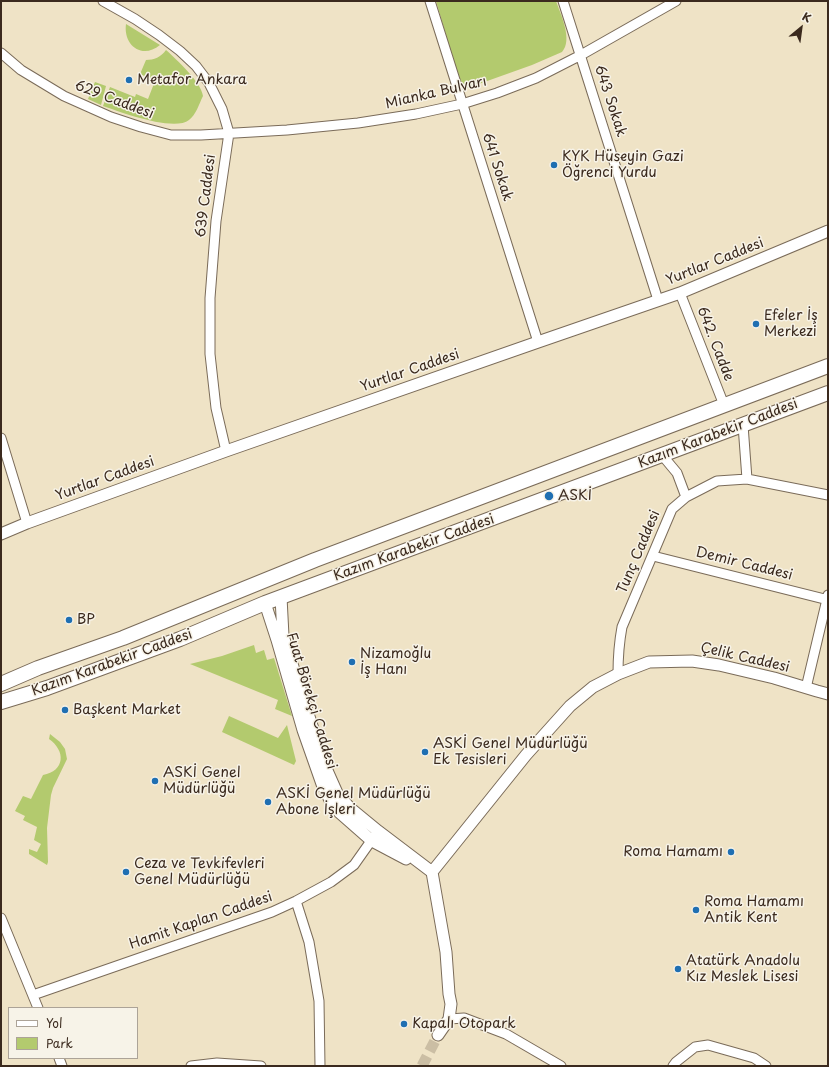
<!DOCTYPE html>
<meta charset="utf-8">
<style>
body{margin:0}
#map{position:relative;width:829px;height:1067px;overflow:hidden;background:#efe3c6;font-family:"Playpen Sans",sans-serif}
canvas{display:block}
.frame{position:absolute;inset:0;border:2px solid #3b2a1e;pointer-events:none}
.legend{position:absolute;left:8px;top:1007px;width:130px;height:52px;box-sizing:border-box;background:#f7f3e8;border:1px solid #aca397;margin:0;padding:5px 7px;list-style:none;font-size:12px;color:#3b2a1e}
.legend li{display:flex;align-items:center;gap:8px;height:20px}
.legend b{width:20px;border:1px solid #aca397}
.north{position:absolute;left:781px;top:8px;width:40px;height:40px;-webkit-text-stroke:3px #f7f3e8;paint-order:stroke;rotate:29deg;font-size:11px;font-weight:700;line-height:16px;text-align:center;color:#3b2a1e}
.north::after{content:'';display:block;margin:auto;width:14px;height:18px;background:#3b2a1e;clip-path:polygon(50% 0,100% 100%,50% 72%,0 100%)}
</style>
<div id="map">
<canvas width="829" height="1067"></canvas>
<div class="frame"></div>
<ul class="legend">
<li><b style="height:5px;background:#fff"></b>Yol</li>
<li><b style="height:11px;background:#b3ca6e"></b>Park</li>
</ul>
<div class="north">K</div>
</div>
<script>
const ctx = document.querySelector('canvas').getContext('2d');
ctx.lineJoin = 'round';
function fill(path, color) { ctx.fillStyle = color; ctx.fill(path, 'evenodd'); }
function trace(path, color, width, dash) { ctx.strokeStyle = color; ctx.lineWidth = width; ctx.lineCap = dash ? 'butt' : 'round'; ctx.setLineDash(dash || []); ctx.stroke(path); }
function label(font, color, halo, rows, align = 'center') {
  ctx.font = font + ' "Playpen Sans",sans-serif'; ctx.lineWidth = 3; ctx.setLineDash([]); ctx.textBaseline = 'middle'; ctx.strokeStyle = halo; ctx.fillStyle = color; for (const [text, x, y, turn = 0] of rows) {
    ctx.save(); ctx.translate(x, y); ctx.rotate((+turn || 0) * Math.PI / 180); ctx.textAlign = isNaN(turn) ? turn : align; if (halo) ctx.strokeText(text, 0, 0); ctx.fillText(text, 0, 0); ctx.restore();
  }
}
fill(new Path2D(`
 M436,1H556C561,15 573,40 562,52L532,65L462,90Z
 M126,24L160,45C142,60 123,45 126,24Z
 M166,50C176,59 202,83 203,96C199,104 196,115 189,120C174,132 120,112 103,106L110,87L135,97L136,94L148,99L155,81L140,74L146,60C154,60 161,57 166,50Z
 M95,82L106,86L101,105L88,99Z
 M254,645L256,653L264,650L267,660L274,658L292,716L275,709L278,700L190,664L222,656Z
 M229,716L278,738L287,725L296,761L294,765L222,732Z
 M50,734L60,742L65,749L67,759L53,788L51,795L47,828L48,862L47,865L29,854V849L37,852L41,844L34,840L37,827L23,820L25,816L15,811L23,796L31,799L43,775C65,771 66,751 49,739Z`), '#b3ca6e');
trace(new Path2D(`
 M422,1066L438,1035`), '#cbbea4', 11, [11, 5.5]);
const minor = new Path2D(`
 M103,1L135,19L159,35L180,51L196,66L209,83L222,109L229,133L216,221L210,298V354L216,408L226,451
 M430,1L538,342
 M563,1L658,300
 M1,53L21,70L64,96L111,117L141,127L171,135H201L287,130L358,123L416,114L462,104L497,93L536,78L581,55L676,1
 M680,293L724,405
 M743,425L747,479
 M1,438L27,523
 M662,455L677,473L686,497
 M653,556L828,600
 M618,674C618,658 619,643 622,627L672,509L686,497L717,481L747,479L828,495
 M806,688L828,595
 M296,901L309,942L319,1001L320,1066
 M1,918L38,1008
 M33,995L272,912L296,901L331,882L354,865L378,831
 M449,1019L464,1018L506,1034L561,1066
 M59,1058L62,1066
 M191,1066L217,1063L261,1066
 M673,1066L676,1062L695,1047L708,1045L754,1058L766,1066`);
const tertiary = new Path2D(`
 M1,534L27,523L226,451L538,342L680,293L828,231
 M281,597L283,636L325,766L337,793L350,808L378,831L432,872L446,952L449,994L451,1004L449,1019L438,1035
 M265,603L277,640L303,730L322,784L330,800L339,812L372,841L406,859
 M432,872L526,755L570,706L593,687L618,674L649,662L692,661L719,665L774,678L817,691L828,694`);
const primary = new Path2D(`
 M1,684L38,668L123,638L315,560L828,366
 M1,702L47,688L180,639L265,603L828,393`);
trace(minor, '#7a6b59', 11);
trace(tertiary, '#7a6b59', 13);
trace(primary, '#7a6b59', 16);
trace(minor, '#fff', 9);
trace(tertiary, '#fff', 11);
trace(primary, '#fff', 14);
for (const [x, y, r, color] of [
 [129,80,4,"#1f6fb2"],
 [554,165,4,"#1f6fb2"],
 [756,324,4,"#1f6fb2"],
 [549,496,5,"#1f6fb2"],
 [69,620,4,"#1f6fb2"],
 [352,662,4,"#1f6fb2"],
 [65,710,4,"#1f6fb2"],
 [425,752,4,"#1f6fb2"],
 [155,781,4,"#1f6fb2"],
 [268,802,4,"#1f6fb2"],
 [731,852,4,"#1f6fb2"],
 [126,872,4,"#1f6fb2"],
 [696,910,4,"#1f6fb2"],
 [678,969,4,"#1f6fb2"],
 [404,1024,4,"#1f6fb2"]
]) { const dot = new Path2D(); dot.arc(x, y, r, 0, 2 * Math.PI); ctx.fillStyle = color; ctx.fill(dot); trace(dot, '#f7f3e8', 1.5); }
label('14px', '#3b2a1e', '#f7f3e8', [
 ["Metafor Ankara",137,80],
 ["KYK Hüseyin Gazi",562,157],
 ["Öğrenci Yurdu",562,173],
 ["Efeler İş",764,316],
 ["Merkezi",764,332],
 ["ASKİ",558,496],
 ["BP",77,620],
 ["Nizamoğlu",360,654],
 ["İş Hanı",360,670],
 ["Başkent Market",73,710],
 ["ASKİ Genel Müdürlüğü",433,744],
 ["Ek Tesisleri",433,760],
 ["ASKİ Genel",163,773],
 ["Müdürlüğü",163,789],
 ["ASKİ Genel Müdürlüğü",276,794],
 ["Abone İşleri",276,810],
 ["Roma Hamamı",723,852,"right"],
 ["Ceza ve Tevkifevleri",134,864],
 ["Genel Müdürlüğü",134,880],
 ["Roma Hamamı",704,902],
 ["Antik Kent",704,918],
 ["Atatürk Anadolu",686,961],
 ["Kız Meslek Lisesi",686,977],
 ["Kapalı Otopark",412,1024]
], 'left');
label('14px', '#3b2a1e', '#f7f3e8', [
 ["Mianka Bulvarı",436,93,-13],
 ["629 Caddesi",114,100,21],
 ["643 Sokak",610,101,72],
 ["641 Sokak",497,167,72],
 ["639 Caddesi",206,196,-83],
 ["Yurtlar Caddesi",715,262,-22],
 ["642. Cadde",715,344,69],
 ["Yurtlar Caddesi",410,371,-19],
 ["Kazım Karabekir Caddesi",718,434,-21],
 ["Yurtlar Caddesi",105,479,-20],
 ["Kazım Karabekir Caddesi",414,548,-20],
 ["Tunç Caddesi",639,552,-67],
 ["Demir Caddesi",744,564,14],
 ["Çelik Caddesi",745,658,13],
 ["Kazım Karabekir Caddesi",112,663,-20],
 ["Fuat Börekçi Caddesi",311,701,73],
 ["Hamit Kaplan Caddesi",201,921,-19]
]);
</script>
